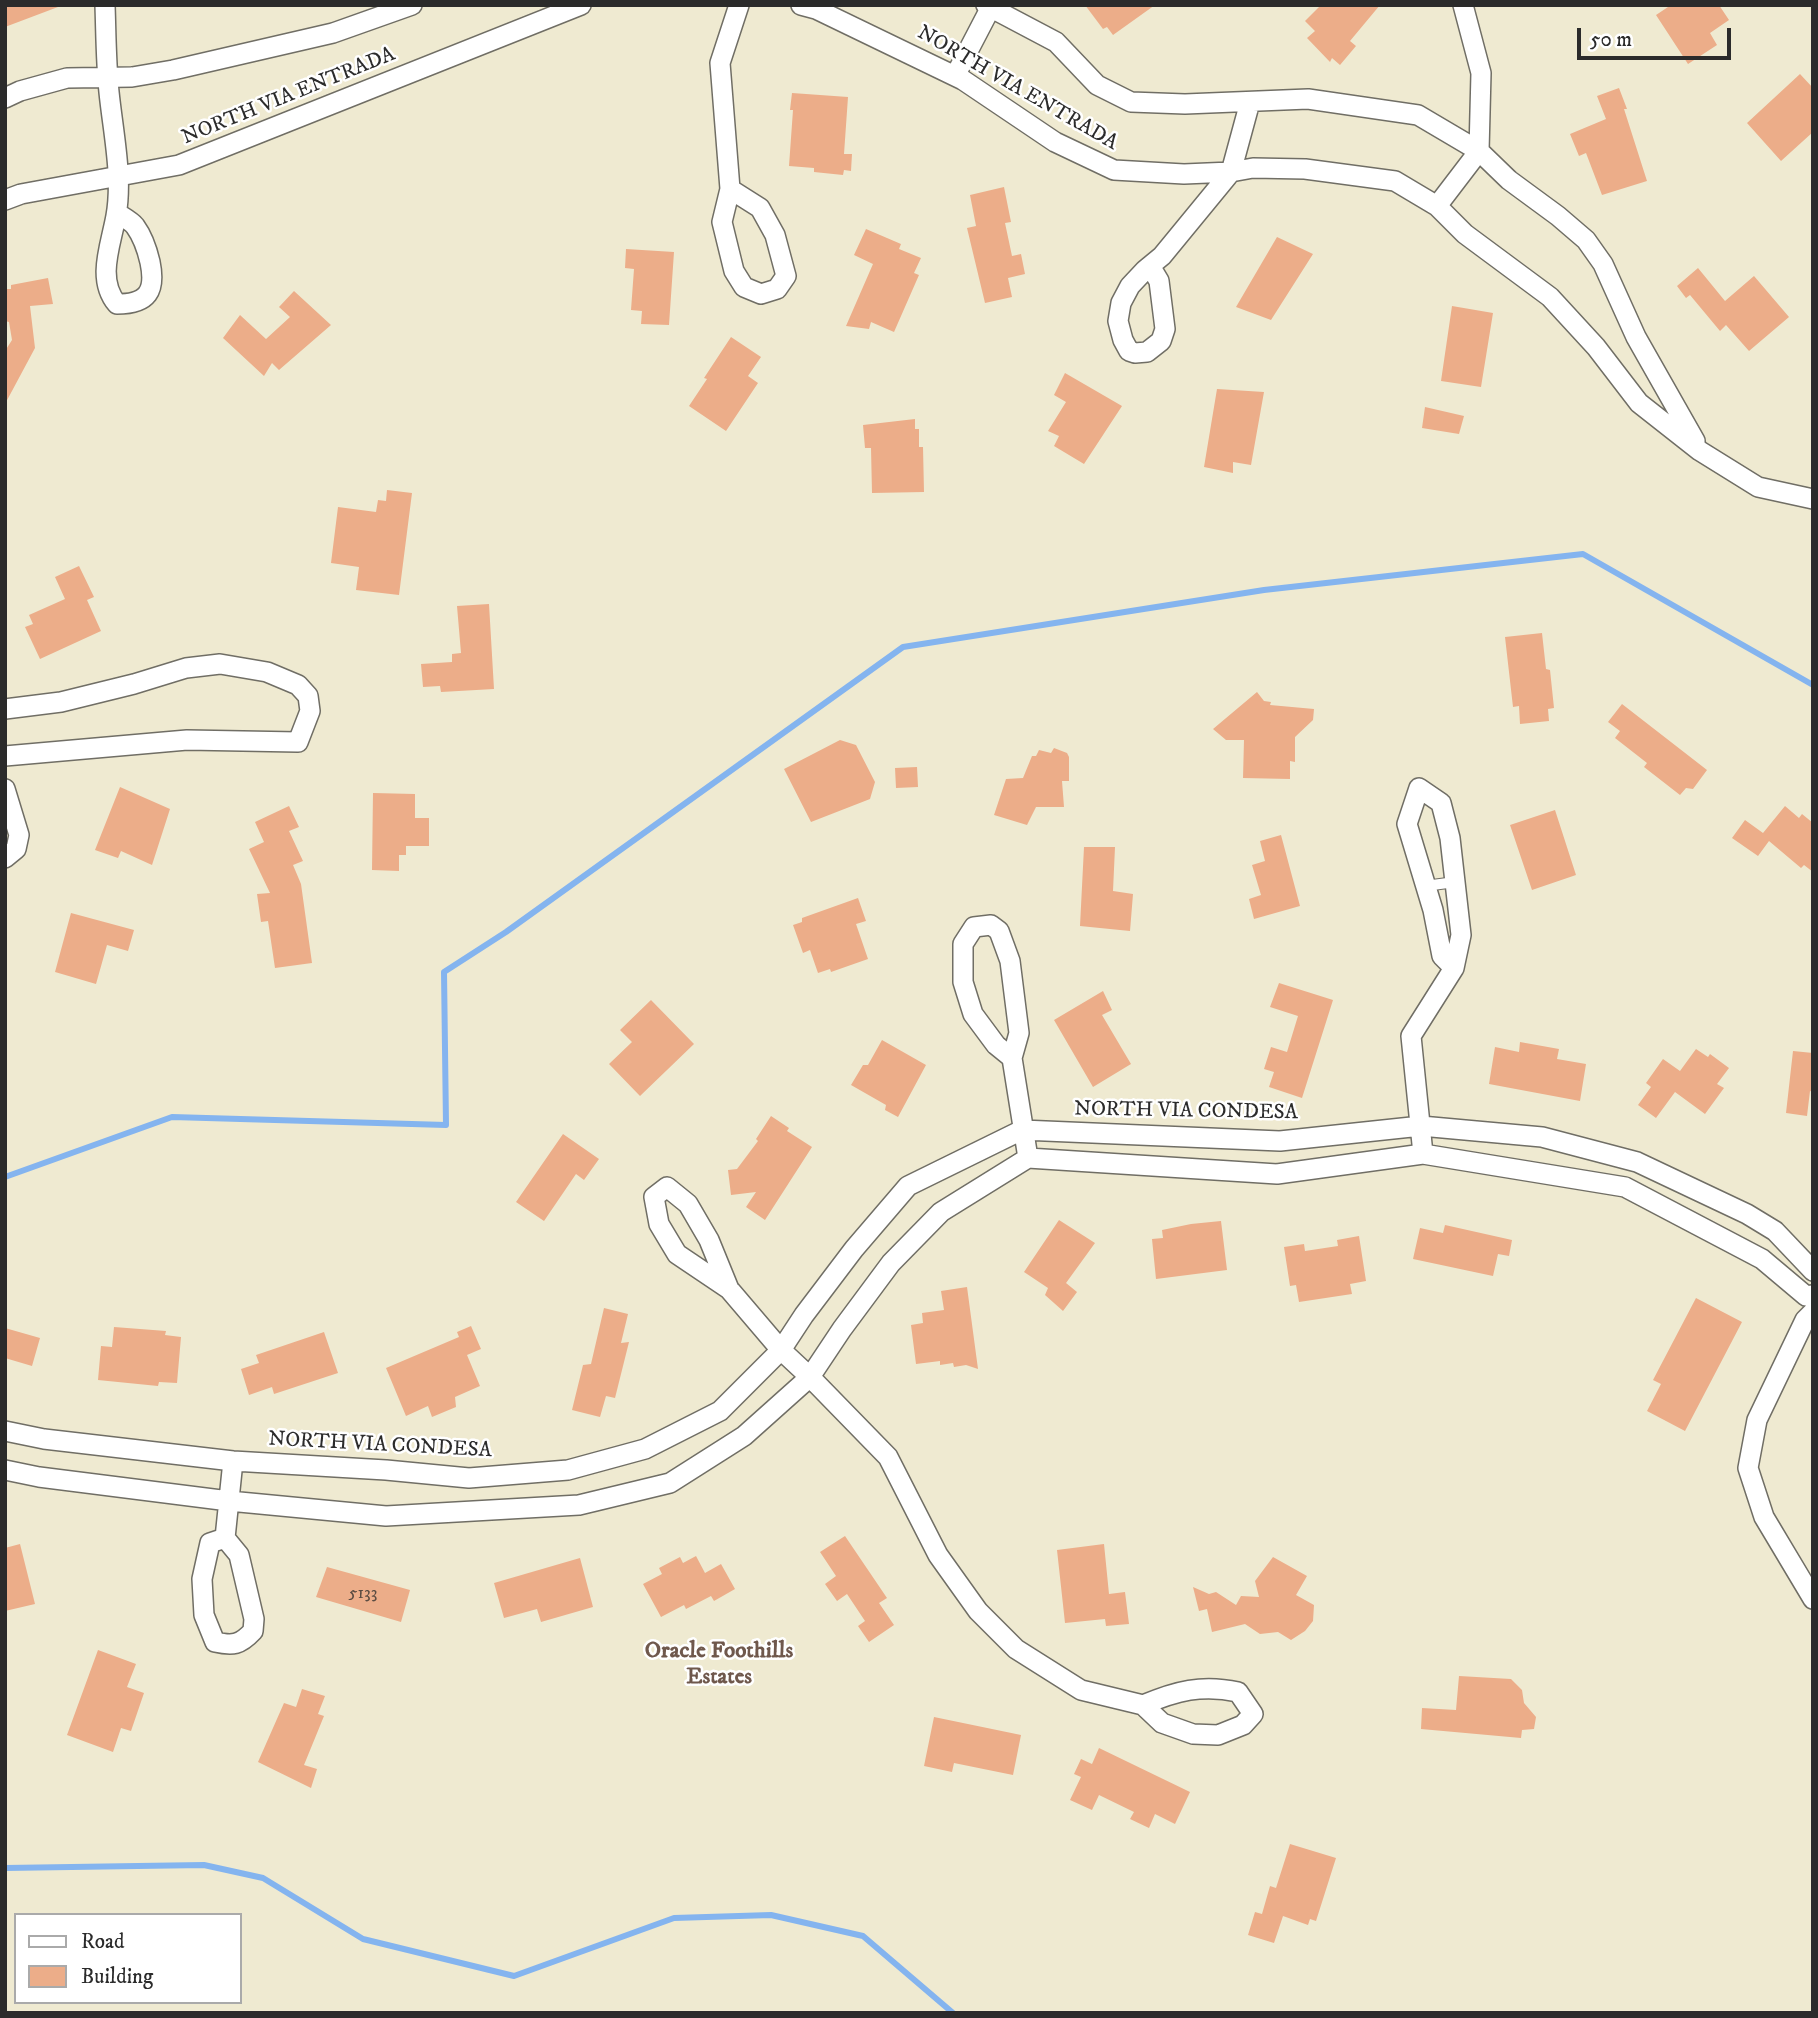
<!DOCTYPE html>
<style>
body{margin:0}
#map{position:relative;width:1818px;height:2018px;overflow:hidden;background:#efead1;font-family:"IM FELL DW Pica",serif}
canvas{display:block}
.frame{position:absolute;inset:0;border:7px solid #2b2b2b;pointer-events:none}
.legend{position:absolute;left:14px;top:1913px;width:228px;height:91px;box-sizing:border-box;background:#fff;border:2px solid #aaa;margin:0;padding:9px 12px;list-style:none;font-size:21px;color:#2b2b2b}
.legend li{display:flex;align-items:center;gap:14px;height:35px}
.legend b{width:35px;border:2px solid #aaa}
.scale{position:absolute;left:1577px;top:28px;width:154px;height:32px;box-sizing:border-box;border:4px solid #2b2b2b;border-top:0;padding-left:9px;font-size:21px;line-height:24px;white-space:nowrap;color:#2b2b2b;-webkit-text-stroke:5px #fff;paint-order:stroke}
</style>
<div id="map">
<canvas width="1818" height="2018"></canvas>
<div class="frame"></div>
<ul class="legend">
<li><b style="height:9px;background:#fff"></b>Road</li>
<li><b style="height:19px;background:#ecad89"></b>Building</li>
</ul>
<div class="scale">50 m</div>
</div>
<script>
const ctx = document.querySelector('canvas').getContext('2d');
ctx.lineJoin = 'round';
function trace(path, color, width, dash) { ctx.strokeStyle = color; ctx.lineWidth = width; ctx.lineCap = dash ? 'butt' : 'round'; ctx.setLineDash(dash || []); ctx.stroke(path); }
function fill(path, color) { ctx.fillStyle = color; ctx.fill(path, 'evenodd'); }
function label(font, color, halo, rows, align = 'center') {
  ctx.font = font + ' "IM FELL DW Pica",serif'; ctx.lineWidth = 5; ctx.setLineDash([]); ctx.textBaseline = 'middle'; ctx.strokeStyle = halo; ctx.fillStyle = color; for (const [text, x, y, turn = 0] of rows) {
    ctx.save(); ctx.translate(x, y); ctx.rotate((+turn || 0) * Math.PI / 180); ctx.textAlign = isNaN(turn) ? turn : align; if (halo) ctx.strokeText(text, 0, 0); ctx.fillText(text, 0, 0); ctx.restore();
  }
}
trace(new Path2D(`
 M5,1177L172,1117L446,1125L444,972L506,932L903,647L1264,590L1583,554L1813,685
 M5,1868L204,1865L263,1878L363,1939L514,1976L674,1918L771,1915L863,1936L953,2013`), '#84b4ef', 6);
fill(new Path2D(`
 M5,5H58V7L5,27Z
 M1085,5H1155L1113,35L1107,27L1103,29Z
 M1321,5H1380L1350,41L1356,46L1340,65L1332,58L1330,62L1307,38L1315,31L1305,21Z
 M1671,5H1719L1729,20L1710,33L1717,45L1688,64L1656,15Z
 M1800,74L1813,88V132L1781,161L1747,123Z
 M1619,88L1627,109H1624L1647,181L1602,195L1586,153L1579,156L1570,134L1606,119L1597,96Z
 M792,93L848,97L844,154H852L851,171L844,170L843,175L814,172V168L789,166L793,110H790Z
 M1004,187L1011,222L1005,223L1012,256L1021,254L1025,274L1008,278L1012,297L985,303L967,228L976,226L970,195Z
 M866,229L901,244L899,249L921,258L914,273L919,275L894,332L871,322L869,329L846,326L873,264L854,255Z
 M1277,237L1313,254L1271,320L1236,307Z
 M626,249L674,252L669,325L641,324L642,311L631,310L634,269L625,268Z
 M1698,268L1725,301L1754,276L1789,317L1749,351L1726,325L1720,331L1690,295L1686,298L1677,286Z
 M48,278L53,304L30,306L35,348L5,404V351L12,340L9,322L5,321V289H11V285Z
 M294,291L331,325L279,370L272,363L264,376L223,338L240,315L266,339L290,317L279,307Z
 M1452,306L1493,313L1481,387L1441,381Z
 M731,337L761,357L748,376L758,383L726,431L689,406L707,379L704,378Z
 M1065,373L1122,406L1084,464L1054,446L1059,436L1048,431L1066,402L1054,395Z
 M1217,389L1264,392L1251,465L1233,462V473L1204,467Z
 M1425,407L1464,416L1459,434L1422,428Z
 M915,419V429H919V447H923L924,492L872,493L871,448H865L863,425Z
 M387,490L412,493L399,595L356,590L359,567L331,563L338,507L376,512L378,500L386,501Z
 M79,566L94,597L87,600L101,631L40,659L25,627L33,624L29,615L65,599L55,577Z
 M489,604L494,689L441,692L440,686L423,687L421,664L452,662V654L461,653L457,606Z
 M1542,633L1546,669L1550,670L1554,708L1548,709L1549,721L1520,724L1519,706L1513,707L1505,637Z
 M1257,692L1264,701L1271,702L1270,705L1314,709L1313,720L1295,737V762L1290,761V779L1243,778L1244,740H1226L1213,729Z
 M1622,704L1707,770L1693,789L1686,788L1680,795L1644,767L1647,763L1615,738L1620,731L1608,722Z
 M840,740L856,745L875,782L870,799L811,822L784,769Z
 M1054,748L1067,753L1069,757V781H1062L1064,807H1036L1027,825L994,815L1006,779L1023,778L1032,756H1036L1039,750L1051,753Z
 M917,767L918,787L896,788L895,768Z
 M120,787L170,809L152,865L121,851L118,858L95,850Z
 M373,793L415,794V818H429V846H406V855H399V871L372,870Z
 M289,806L299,827L289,831L303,861L293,865L301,884L312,963L275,968L268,921L261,922L257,894L270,893L249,849L264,842L255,822Z
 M1785,806L1799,818L1802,814L1813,823V872L1804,865L1801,868L1769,841L1758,856L1732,838L1745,820L1763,833Z
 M1555,810L1576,875L1532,890L1510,825Z
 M1281,835L1300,906L1254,919L1249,899L1261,895L1252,865L1265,861L1260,841Z
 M1084,847H1115L1113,891L1133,894L1130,931L1080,926Z
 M858,898L866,921L856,924L868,959L831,972L830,969L818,973L810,950L803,953L793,925L802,922V918Z
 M71,913L134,930L128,951L107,945L96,984L55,972Z
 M1279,983L1333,1000L1302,1098L1269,1087L1274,1072L1264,1069L1271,1047L1287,1052L1298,1016L1270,1007Z
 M1103,991L1112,1010L1102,1015L1131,1064L1093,1087L1054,1020Z
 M651,1000L694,1044L640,1096L609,1064L632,1042L620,1030Z
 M882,1040L926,1065L898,1117L885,1110L886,1105L851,1085L863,1065H868Z
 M1520,1042L1559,1049L1557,1059L1586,1064L1580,1101L1489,1084L1495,1047L1519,1052Z
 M1696,1049L1708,1057L1710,1054L1729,1068L1717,1084L1724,1088L1705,1114L1675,1092L1656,1118L1638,1105L1651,1087L1646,1083L1663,1059L1680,1071Z
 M1793,1051L1813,1053V1092L1810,1091L1807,1116L1786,1113Z
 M771,1116L789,1128L787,1131L812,1147L765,1220L746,1207L756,1192L731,1195L728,1170L737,1169L758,1141L756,1139Z
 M563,1134L599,1159L584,1180L576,1174L544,1221L516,1202Z
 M1059,1220L1095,1243L1066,1283L1077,1292L1063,1311L1045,1295L1048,1288L1024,1272Z
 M1221,1221L1227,1270L1156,1279L1152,1239L1163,1238L1162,1230L1191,1224Z
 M1445,1225L1512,1240L1509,1256L1498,1254L1493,1276L1413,1259L1420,1228L1443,1233Z
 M1359,1236L1366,1281L1350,1284L1352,1294L1299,1302L1296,1285L1290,1286L1284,1247L1304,1244L1305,1251L1338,1246L1337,1240Z
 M967,1287L978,1369L966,1365L954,1367L953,1363L940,1365V1361L916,1364L911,1325L923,1323L922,1313L944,1310L941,1291Z
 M1696,1298L1742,1322L1685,1431L1647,1411L1661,1384L1653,1380Z
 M604,1308L628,1314L621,1343L629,1342L615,1398L606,1396L600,1417L572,1410L583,1365L591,1364Z
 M471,1326L481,1349L467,1355L480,1386L455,1397L456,1407L432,1417L428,1406L406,1416L386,1368L459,1337L457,1332Z
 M114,1327L166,1331L165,1335L181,1337L177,1383L159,1382L158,1386L98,1380L101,1346L112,1347Z
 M5,1328L40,1338L32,1366L5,1358Z
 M324,1332L338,1373L274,1394L272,1387L249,1395L241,1369L259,1363L256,1355Z
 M845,1536L887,1598L879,1603L894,1625L869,1642L858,1626L865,1621L847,1594L837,1601L825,1584L836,1576L820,1552Z
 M20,1544L35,1604L5,1611V1548Z
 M1104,1544L1109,1594L1125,1592L1129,1624L1106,1626L1105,1619L1065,1623L1057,1550Z
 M696,1556L705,1573L721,1564L735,1589L714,1601L711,1596L686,1609L684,1605L661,1617L643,1584L662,1574L659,1568L680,1557L683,1563Z
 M1273,1557L1307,1576L1296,1595L1314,1605L1313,1621L1305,1631L1291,1640L1278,1632L1260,1634L1245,1624L1212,1632L1207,1609L1199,1611L1193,1587L1209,1594L1216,1592L1236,1605L1241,1596L1259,1597L1255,1581Z
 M580,1558L593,1607L541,1622L537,1609L504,1618L494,1583Z
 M327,1567L410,1590L401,1622L316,1597Z
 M98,1650L136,1664L127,1687L144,1693L131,1731L121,1728L113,1752L67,1735Z
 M1459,1676L1511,1679L1522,1690L1524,1703L1536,1717L1534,1729L1522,1730L1521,1738L1421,1729L1422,1708L1456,1710Z
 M302,1689L325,1696L318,1714L324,1716L304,1765L317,1769L311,1788L258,1762L284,1703L296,1707Z
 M934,1717L1021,1735L1013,1775L954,1763L952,1772L924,1766Z
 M1099,1748L1190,1792L1175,1824L1155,1814L1149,1828L1130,1819L1134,1812L1099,1795L1092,1810L1070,1800L1081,1777L1074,1774L1081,1759L1092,1764Z
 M1290,1844L1336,1858L1316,1921L1310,1919L1308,1925L1283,1916L1274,1943L1248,1935L1255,1912L1262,1914L1270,1886L1276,1888Z`), '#ecad89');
const service = new Path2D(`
 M1425,886L1455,882`);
const minor = new Path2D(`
 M105,5C106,34 106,63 109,92C113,132 123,176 116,216C111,245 96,279 117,304C148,304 156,291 150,262C147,249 143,237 135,226C131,221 123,217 117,213
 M801,5L816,9L963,80L1055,142L1114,170L1184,174L1231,172L1253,168L1305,169L1395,181L1437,206L1465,234L1550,297L1596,347L1639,403L1700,451L1758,487L1813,499
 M986,5L1056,42L1097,85L1131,102L1185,104L1308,99L1418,115L1479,151L1509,180L1558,216L1586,240L1603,264L1636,337L1695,441
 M955,76L992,5
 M5,98L20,91L67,78L132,77L173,70L333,33L412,5
 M730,189L760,208L775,235L786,276L777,289L761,294L744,287L734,271L722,222L730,189L720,63L739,5
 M5,200L21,194L179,165L581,5
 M1437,206L1479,151L1481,73L1463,5
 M1150,266L1159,281L1165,329L1161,341L1147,352L1135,353L1129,351L1123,340L1118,321L1121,303L1130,286L1145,270L1162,256L1231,172L1250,102
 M5,709L61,702L134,684L186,668L220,664L267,672L298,685L308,696L310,711L298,742L187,740L5,756
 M5,789L19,835L16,849L5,858
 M1012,1058L996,1045L973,1014L963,982V944L974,927L991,925L999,931L1010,961L1019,1033L1012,1058L1028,1158
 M1423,1154L1411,1036L1454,968L1461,935L1450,838L1441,803L1419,788L1407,824L1433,910L1442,956L1454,968
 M729,1289L677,1254L659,1224L654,1197L667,1187L688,1204L709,1240L729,1289L781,1350L810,1377L888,1457L938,1555L978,1611L1016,1649L1081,1690L1143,1705L1162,1723L1193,1734L1218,1735L1243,1725L1253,1714L1238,1692C1202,1684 1176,1691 1143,1705
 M1813,1312L1805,1320L1757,1420L1748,1468L1764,1517L1813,1599
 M5,1431L44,1439L233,1461L386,1470L469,1478L568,1470L645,1449L720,1411L781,1350L804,1315L854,1249L908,1186L1022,1130L1280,1141L1421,1126L1542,1137L1637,1162L1747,1214L1775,1231L1813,1271
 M5,1470L39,1477L229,1501L386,1516L579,1505L670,1483L744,1436L810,1377L842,1329L891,1263L941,1212L1028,1158L1277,1174L1423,1154L1625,1187L1762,1259L1806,1296L1813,1295
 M225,1538L210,1543L202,1579L204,1615L215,1642C233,1646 240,1645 253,1631L254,1619L239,1555L225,1538L233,1461`);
trace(service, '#706e65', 12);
trace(minor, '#706e65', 22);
trace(service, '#fff', 10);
trace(minor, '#fff', 19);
label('18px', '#5b4c42', null, [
 ["5133",363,1594]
]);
label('21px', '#2b2b2b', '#fff', [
 ["NORTH VIA ENTRADA",1017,89,30],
 ["NORTH VIA ENTRADA",289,97,-22],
 ["NORTH VIA CONDESA",1186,1112,1],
 ["NORTH VIA CONDESA",380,1446,3]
]);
label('bold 23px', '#6f584c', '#fff', [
 ["Oracle Foothills",719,1652],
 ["Estates",719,1678]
]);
</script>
